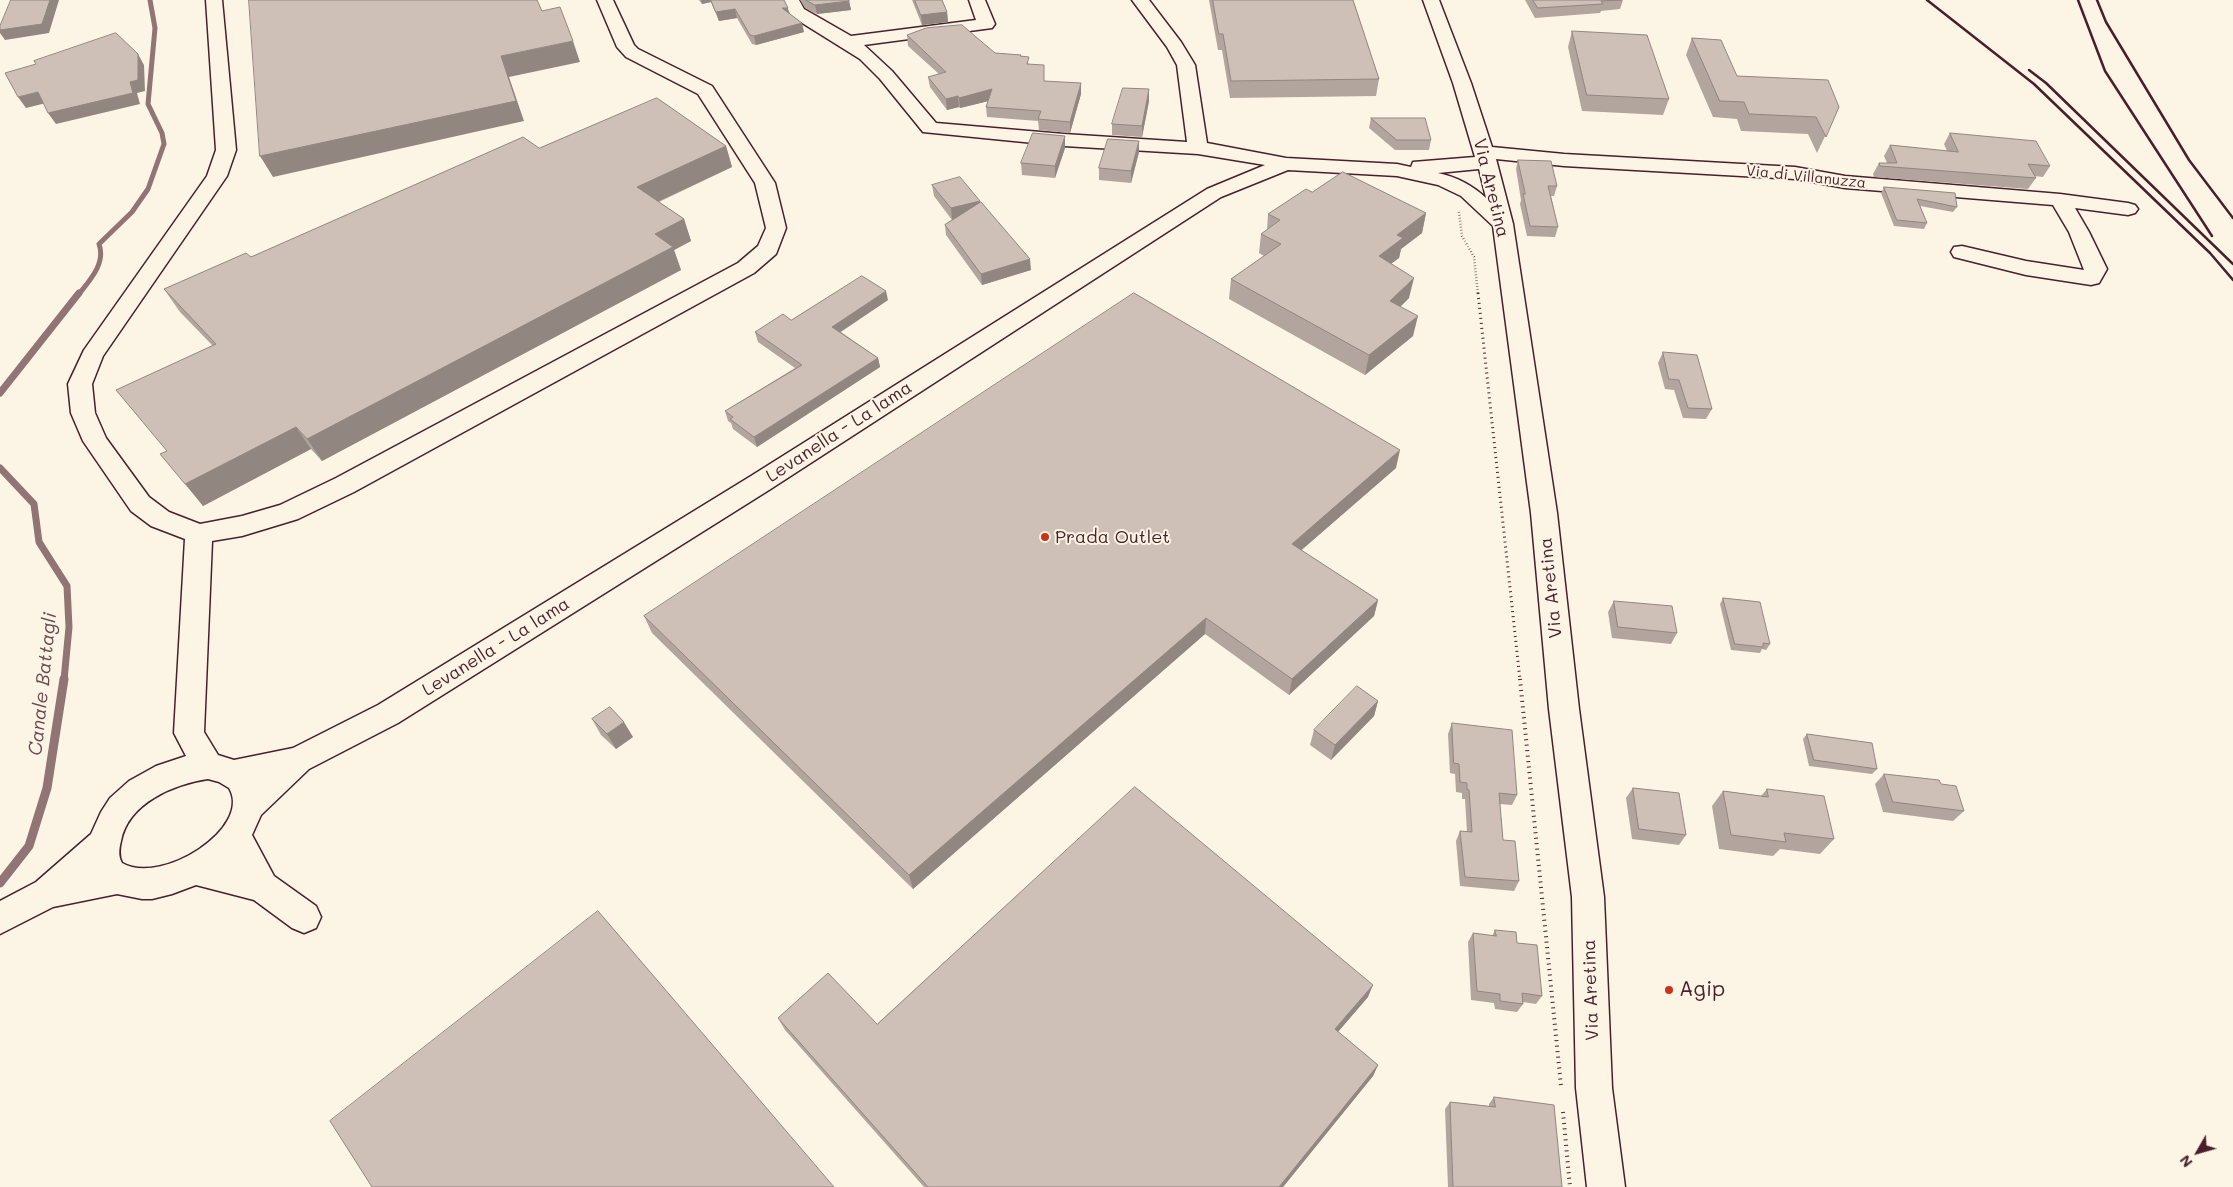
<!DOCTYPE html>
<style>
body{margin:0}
#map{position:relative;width:2233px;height:1187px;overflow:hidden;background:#fcf5e5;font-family:Mali,sans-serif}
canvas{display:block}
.north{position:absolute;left:2173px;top:1127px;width:50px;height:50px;-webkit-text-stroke:4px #fcf5e5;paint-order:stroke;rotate:232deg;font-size:14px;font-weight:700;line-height:20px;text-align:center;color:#4a1f2b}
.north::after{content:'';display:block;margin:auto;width:18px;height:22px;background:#4a1f2b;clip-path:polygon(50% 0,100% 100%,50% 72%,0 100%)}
</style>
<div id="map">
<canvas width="2233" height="1187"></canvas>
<div class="north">N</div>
</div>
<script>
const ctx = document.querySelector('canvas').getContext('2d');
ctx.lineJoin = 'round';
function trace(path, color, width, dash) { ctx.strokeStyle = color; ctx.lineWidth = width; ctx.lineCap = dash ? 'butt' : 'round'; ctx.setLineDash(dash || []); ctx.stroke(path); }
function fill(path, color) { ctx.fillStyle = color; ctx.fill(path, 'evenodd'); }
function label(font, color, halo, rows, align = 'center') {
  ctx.font = font + ' Mali,sans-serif'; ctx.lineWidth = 4; ctx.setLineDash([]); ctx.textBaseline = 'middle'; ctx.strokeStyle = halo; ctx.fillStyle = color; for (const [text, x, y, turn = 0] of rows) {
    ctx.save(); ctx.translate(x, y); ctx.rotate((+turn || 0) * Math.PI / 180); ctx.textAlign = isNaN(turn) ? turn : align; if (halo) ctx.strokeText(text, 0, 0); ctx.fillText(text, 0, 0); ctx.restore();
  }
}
trace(new Path2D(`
 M79,294C90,280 106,263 99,244L132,212L148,189L164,144L162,133L148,104L155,28L150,0`), '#917474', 5);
trace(new Path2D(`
 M0,393L79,293
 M0,468L34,504L39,542L67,586L69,627L64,680`), '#917474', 7);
trace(new Path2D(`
 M0,883L29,846L47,788L64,679`), '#917474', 9);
const minor = new Path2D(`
 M206,0H222L236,150L227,176L103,356L92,384L95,413L106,438L149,497L169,512L200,524L242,516L280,505L336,478L738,263L758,246L766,228L755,183L698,94L626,57L617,47L597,0H613L634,45L638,49L712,86L775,183L786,228L776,254L754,273L354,492L298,519L242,536L212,541L204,732L218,755L234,760L293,748L378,705L751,476L1207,189L1265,165L1198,154L1064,146L923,132L880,79L860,59L791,16L783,0H799L804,9L851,36L976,20L969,0H985L995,24L992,28L864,45L892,71L936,123L1064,134L1187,142L1177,65L1167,47L1132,0H1149L1181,42L1195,65L1207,143L1286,158L1397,164L1411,167L1413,162L1475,157L1453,83L1423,0H1439L1471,83L1492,147L1564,154L1795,167L1845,176L2060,194L2128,203L2135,205L2138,209L2135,213L2128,215L2075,208L2089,232L2107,269L2099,283L2091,285L2026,275L1954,257L1951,252L1954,247L1962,246L2026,261L2084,270L2069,232L2053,205L1845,188L1795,179L1564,166L1496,159L1513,224L1557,513L1579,709L1604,897L1612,1088L1625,1187H1587L1576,1088L1572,897L1549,709L1531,513L1493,226L1461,196L1438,185L1397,176L1288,170L1221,197L769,490L398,723L309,769L261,815L252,835L274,876L316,906L321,917L316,928L304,933L292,928L254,900L196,885L172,894L152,899H142L117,894L53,907L0,934V901L36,882L91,834L101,812L110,798L129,781L156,766L186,756L174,733L185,539L151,526L131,511L83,441L71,413L68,384L84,350L207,176L216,150ZM1479,169L1486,198C1472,185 1457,177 1438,173ZM208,779L219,782L229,788C253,828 161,886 122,863C118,856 119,849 121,841C128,803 174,784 208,779Z`);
trace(minor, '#4a1f2b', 3);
trace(new Path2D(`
 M1459,212L1462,236L1474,257L1478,294`), '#4a1f2b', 2.5, [0.5, 2.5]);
trace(new Path2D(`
 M1478,293L1520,680`), '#4a1f2b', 3, [1, 4]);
trace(new Path2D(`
 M1520,679L1561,1086
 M1563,1112L1570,1187`), '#4a1f2b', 4, [1, 4.5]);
fill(minor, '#fcf5e5');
trace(new Path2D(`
 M1927,0L2034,84L2210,253L2233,280
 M2078,0L2105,71L2212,236
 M2097,0L2106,22L2189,160L2233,218
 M2029,70L2046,83L2233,264`), '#4a1f2b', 2.5);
fill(new Path2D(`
 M699,0H784L789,13L804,32L756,45L752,44L737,18L719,21L711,2L702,4Z
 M800,0H849L851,10L817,14L805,8Z
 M912,0H942L947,12L948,22L922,25Z
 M1209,0H1353L1379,79L1376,96L1230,98L1222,50H1218Z
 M1525,0H1623L1620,9L1601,11L1600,13L1535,18Z
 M1572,31L1669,99L1663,115L1582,111L1568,47Z
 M907,35L995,53L1021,55V56L1029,64L1044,81L1081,94L1070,133L1039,130L1038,121L987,117L986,107L988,101L960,108L959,107L947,110L930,87L928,77L939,74L908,46Z
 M1692,38L1737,76L1839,107L1817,153L1808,134L1741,131L1737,119L1713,117L1686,55Z
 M1149,101L1142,137L1112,135V124Z
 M1371,118L1431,140L1429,150H1395L1369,128Z
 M1950,133L2050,166L2043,177L2034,176L2036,178L2028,189L1874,177L1873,174L1879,163H1887L1884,156L1890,145L1947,151L1944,144Z
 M1139,141V152L1131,183L1099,180V168Z
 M726,146L732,167L659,202L684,219L691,241L674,250L681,270L322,461L311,449L203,506L167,451L212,345L180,312L164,289L251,257L539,148Z
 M1065,148L1055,178L1022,175L1021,163Z
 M1518,160L1557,186L1554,196H1551L1558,227L1555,237L1527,236L1520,204L1521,200L1516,169Z
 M932,185L980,203L1031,270L982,285L946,235L945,225L953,219L952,220L934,196Z
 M1884,187L1957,207L1953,212L1920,206L1927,223L1924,229L1894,226L1881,193Z
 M1312,192L1426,213L1422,233L1401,249L1399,258L1391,264L1409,298L1400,307L1413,336L1365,375L1229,299L1231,279L1264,256L1259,253L1261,234L1267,230L1268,214Z
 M888,300L841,332L878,358L880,367L757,447L733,429L731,423L728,421L725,411L795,368L758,342L755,332L791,320Z
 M1663,352L1712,409L1706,419L1683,418L1674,390L1665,389L1658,363Z
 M1396,468L1301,550L1378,600L1374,616L1289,695L1205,634L913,889L652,633L644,616Z
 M1723,598L1770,644L1766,650L1762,649L1760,653L1731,650L1720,604Z
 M1614,601L1677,633L1671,644L1612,638L1608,612Z
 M1378,701L1374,716L1331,760L1310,745L1314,730Z
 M592,719L633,737L616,749L601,735Z
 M1452,723L1517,795L1512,805L1500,804L1503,840L1519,881L1514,891L1460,886L1456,841L1460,831L1467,832L1465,799H1462V793L1456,792L1455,774L1450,773L1448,734Z
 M1807,734L1877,769L1872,774L1809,766L1803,739Z
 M1884,774L1941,784L1964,811L1953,821L1883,812L1875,784Z
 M1633,788L1686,835L1679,845L1632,839L1626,798Z
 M1767,789L1834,839L1820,854L1780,849L1773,856L1719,849L1712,806L1723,791L1761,796Z
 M1495,930L1517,943L1542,996L1536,1004L1523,1002V1004L1517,1012L1495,1009L1494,1003L1471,1000L1468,942L1473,933L1492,936Z
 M1368,997L1338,1032L1378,1065L1373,1076L1283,1187H924L785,1030L778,1018L877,1024Z
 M1494,1097L1562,1187H1448L1445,1109L1450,1102L1489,1106V1104Z`), '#b2a59d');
fill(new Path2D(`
 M50,0H59L49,33L5,40L0,33V30Z
 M701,0H710L711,2L702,4Z
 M849,1L851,10L817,14L815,5Z
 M782,8H788L789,17Z
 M735,9L737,18L719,21L716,12Z
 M947,12L948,22L922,25L921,15Z
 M802,23L804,32L756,45L754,36Z
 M573,41L580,62L509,77L524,121L273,177L260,156L501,56Z
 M138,54L144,65L145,91L137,93L140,104L56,124L48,113L130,82Z
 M1081,83V94L1070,133V122Z
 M992,89L993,100L960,108L959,98Z
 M1149,89V101L1142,137V126Z
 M38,92L46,103L26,108L18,97Z
 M958,96L959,107L947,110L946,99Z
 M1065,136V148L1055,178V166Z
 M1139,141V152L1131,183V171Z
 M726,146L732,167L644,208L637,187Z
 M980,201L981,212L952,220L951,208Z
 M1426,213L1422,233L1401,249L1399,258L1375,275L1379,256L1397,235Z
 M684,219L691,241L674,250L681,270L322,461L307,439L655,234Z
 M1030,259L1031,270L982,285L981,274Z
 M1414,278L1409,298L1386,321L1390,301Z
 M886,291L888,300L834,336L832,327Z
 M1418,316L1413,336L1365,375L1369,355Z
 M878,358L880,367L757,447L754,437Z
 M296,427L311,449L203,506L185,484Z
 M1400,450L1396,468L1289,561L1292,544Z
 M1378,600L1374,616L1289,695L1292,679Z
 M1206,618L1205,634L913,889L909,875Z
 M1378,701L1374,716L1331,760L1335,745Z
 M624,722L633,737L616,749L607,734Z
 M1373,985L1368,997L1330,1041L1335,1029Z
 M1378,1065L1373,1076L1283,1187H1279Z`), '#918680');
const building = new Path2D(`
 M11,0H50L42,24L0,30V26Z
 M249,0H537L542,11L560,7L573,41L501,56L516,101L260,156Z
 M711,0H784L788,8H782L802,23L754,36L750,35L735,9L716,12Z
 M806,0H849V1L815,5Z
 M915,0H942L947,12L921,15Z
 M1213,0H1353L1379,79L1231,81L1223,34H1219Z
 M1533,0H1622L1601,1L1603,4L1538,8Z
 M962,25L995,53L1021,55L1020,56L1029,57L1027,64L1044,65V81L1081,83L1070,122L1038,119L1041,111L986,107L992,89L959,98L958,96L946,99L928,77L946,72L907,35L926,28Z
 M1572,31L1647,35L1669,99L1587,95Z
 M116,33L138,54V80L130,82L133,93L48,113L38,92L18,97L5,73L36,64L34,61Z
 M1692,38L1721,40L1737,76L1828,80L1839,107L1826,137L1816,117L1749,114L1744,102L1720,101Z
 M1123,88L1149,89L1142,126L1112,124Z
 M657,98L726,146L637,187L684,219L655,234L673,247L307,439L296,427L185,484L160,454L167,451L116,390L216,344L164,289L246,253L251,257L523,137L539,148Z
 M1371,118H1425L1431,140H1397Z
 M1033,133L1065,136L1055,166L1021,163Z
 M1950,133L2036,141L2050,166L2028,164L2036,178L1880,166L1879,163H1897L1890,145L1958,152Z
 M1108,139L1139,141L1131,171L1099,168Z
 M1518,160L1551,161L1557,186H1548L1558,227L1530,226L1523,194H1525Z
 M1343,172L1426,213L1397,235L1403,238L1379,256L1414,278L1390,301L1418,316L1369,355L1231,279L1281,244L1261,234L1280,220L1268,214L1306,189L1312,192Z
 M960,177L980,201L951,208L932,185Z
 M1884,187L1955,193L1957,207L1917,199L1927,223L1897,220Z
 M981,202L1030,259L981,274L945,225Z
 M862,276L886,291L832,327L878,358L754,437L730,419L733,417L725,411L802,365L755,332L783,314L791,320Z
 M1134,293L1400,450L1292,544L1378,600L1292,679L1206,618L909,875L644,616Z
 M1663,352L1697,355L1712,409L1688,408L1679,380L1669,379Z
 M1723,598L1760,602L1770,644L1763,643V647L1735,644Z
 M1614,601L1672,606L1677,633L1618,627Z
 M1357,686L1378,701L1335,745L1314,730Z
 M610,707L624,722L607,734L592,719Z
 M1452,723L1512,730L1517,795L1499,793L1503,840L1515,841L1519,881L1465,877L1460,831L1472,832L1469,790L1467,789V783L1460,782L1459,764L1454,763Z
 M1807,734L1872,743L1877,769L1814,760Z
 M1884,774L1939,780L1941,784L1956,786L1964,811L1893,802Z
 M1135,787L1373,985L1335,1029L1378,1065L1279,1187H928L778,1018L828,973L877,1024Z
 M1633,788L1679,793L1686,835L1639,829Z
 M1767,789L1824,796L1834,839L1784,833L1786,842L1731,835L1723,791L1768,797Z
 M598,911L834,1187H372L330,1121Z
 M1495,930L1516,932L1517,943L1537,945L1542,996L1522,993L1523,1004L1500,1001V994L1477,991L1473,933L1496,936Z
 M1494,1097L1554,1105L1562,1187H1453L1450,1102L1495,1107Z`);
fill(building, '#cfc0b7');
trace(building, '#918680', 1);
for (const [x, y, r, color] of [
 [1045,537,5,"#c8321e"],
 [1669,990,5,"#c8321e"]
]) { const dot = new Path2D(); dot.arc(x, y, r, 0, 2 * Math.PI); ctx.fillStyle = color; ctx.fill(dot); trace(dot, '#fcf5e5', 2); }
label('15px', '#4a1f2b', '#fcf5e5', [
 ["Via di Villanuzza",1806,177,6]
]);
label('18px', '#4a1f2b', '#fcf5e5', [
 ["Via Aretina",1491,188,76],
 ["Levanella - La lama",839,432,-33],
 ["Via Aretina",1551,588,-96],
 ["Levanella - La lama",496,647,-32],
 ["Via Aretina",1591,990,-92]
]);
label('18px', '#4a1f2b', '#fcf5e5', [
 ["Prada Outlet",1055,537]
], 'left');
label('italic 19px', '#6d4950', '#fcf5e5', [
 ["Canale Battagli",43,684,-84]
]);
label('21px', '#4a1f2b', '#fcf5e5', [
 ["Agip",1679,990]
], 'left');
</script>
